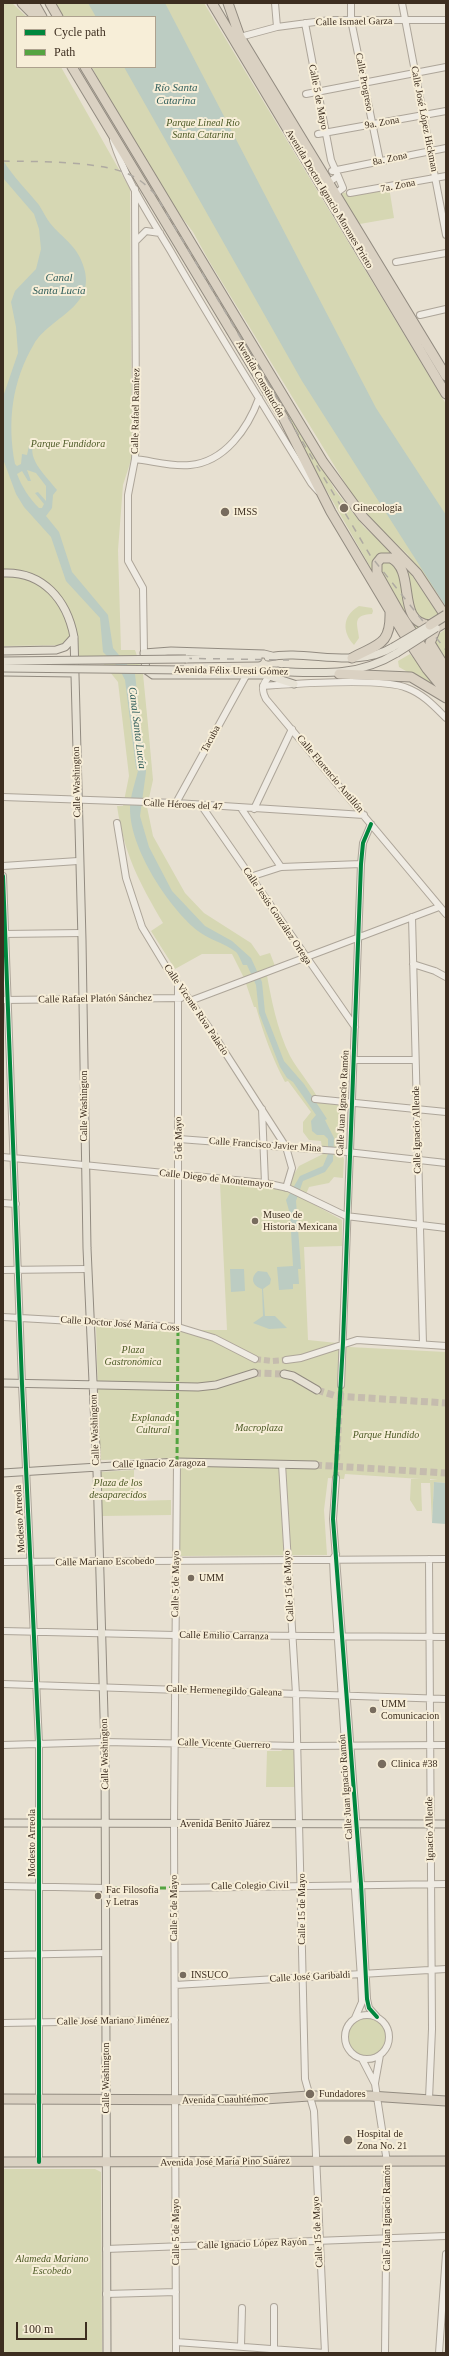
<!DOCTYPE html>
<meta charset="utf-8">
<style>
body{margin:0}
#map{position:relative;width:449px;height:2356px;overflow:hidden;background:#e7e0d1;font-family:Georgia,serif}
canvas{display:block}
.frame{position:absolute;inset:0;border:4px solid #3d2e20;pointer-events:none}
.legend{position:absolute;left:16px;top:16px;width:140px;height:52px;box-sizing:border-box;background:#f7eed8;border:1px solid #ada18e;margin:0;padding:5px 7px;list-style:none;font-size:12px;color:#3d2e20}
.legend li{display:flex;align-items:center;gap:8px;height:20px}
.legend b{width:20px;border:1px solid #ada18e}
.scale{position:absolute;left:16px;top:2322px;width:71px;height:18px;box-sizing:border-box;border:2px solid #3d2e20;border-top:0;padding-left:5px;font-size:12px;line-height:14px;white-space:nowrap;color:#3d2e20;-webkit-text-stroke:3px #f7eed8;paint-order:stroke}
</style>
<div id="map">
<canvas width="449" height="2356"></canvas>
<div class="frame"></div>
<ul class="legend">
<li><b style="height:5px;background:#00873e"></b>Cycle path</li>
<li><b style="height:5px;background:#54a441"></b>Path</li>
</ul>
<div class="scale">100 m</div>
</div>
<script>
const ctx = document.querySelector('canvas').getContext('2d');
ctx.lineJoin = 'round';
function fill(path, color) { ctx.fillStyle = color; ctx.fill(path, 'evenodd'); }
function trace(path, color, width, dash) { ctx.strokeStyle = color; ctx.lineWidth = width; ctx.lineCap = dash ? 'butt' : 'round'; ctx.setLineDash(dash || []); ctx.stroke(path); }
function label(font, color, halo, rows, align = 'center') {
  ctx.font = font + ' Georgia,serif'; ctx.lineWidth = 4; ctx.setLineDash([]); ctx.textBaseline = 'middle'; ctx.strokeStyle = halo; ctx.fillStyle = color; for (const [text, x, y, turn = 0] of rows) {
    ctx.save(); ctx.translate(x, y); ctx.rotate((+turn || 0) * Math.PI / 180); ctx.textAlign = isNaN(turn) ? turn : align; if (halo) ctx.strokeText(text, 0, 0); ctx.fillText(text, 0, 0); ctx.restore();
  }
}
fill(new Path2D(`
 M3,3H12L27,17H17V67H61L130,189L132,457L123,485L118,550L121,650H135L143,674L148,725L153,780L147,807L153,836L185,893L204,913L251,943L260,956L270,953L275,966L266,970C271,998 277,1030 290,1056C299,1072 312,1086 320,1102L341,1104L339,1148L344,1159L343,1178L334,1177L329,1183L309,1187L304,1199L342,1220V1246L304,1247L308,1340L337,1343L349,1347L446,1352V1483L434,1482L432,1523L430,1480H438L430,1479V1483H421L422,1511H417L410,1500L411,1479H421L345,1474L344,1479L328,1478L324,1510L327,1555L180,1556V1458L100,1460L96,1326L176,1330H227L220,1183L284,1190L299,1166L323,1154L321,1141L309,1140L303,1132V1122L311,1112L288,1081L285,1082C272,1058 263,1032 256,1007H254L244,978L232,954H202L175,969L151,931L163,923C139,882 124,854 117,806H123L129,776L118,682L97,656H76V645L3,646Z
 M53,3H204L446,404V605L407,554L367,516L356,501L209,261L193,232L177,211L104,92L92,67H155V17H60Z
 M389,187L394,218L354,225L335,194Z
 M286,403L335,490L364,527L393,553L379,555L373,572L279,407Z
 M385,560L398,568L411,619L419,627L413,632L380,573V564Z
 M405,565L438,614L424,621L414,612Z
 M359,606L372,608L373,611L372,614C351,615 358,625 359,638L354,645C342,632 342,616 359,606Z
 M446,629V665L433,638Z
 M410,654L439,690L399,667L398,661Z
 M134,1470V1501L171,1500V1515L102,1516L100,1472Z
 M285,1748L293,1750L295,1754L296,1787H266L267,1751H281Z
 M348 2038a20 20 0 1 1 40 0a20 20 0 1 1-40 0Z
 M3,2169H95L101,2172L102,2353H3Z`), '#d6d7b3');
fill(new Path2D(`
 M88,3H165L376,408L446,515V607L302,381L124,67H155V17H96Z
 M3,160C13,177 27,190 39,205C43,211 46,218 50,223C63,239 78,246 84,268C96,307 50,317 34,344C12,381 7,422 15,464L17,466L21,464L22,454L27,455L29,446L34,443C26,459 48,478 57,490L53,495L52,508L46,516L59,532L72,572L108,615L113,648L135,674L146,772L140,816L149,847L172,891L205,926L232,941L251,958L262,982L265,1012L284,1061L304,1084L327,1119L325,1120L334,1138L333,1161L325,1172L303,1181L296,1201L301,1269H298L299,1284H293V1289L279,1290L277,1267L293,1266L290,1214L286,1200L300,1176L323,1166L328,1154V1139L324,1135H317L312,1131L311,1121L316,1115L293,1082L287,1078L280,1067L259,1013L256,985L247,965H243C241,961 239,955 236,952C225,943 209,940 198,931C169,908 130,849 130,809C130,797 135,783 138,771L136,768L125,680L119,668L103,652L100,618L66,581L51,537L24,507L16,494L3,459L4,394L18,353L16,327L11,302L15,291L36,269L41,249L39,229L34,214L3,178ZM27,470L36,473L46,486V501L38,492L35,493L44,504L42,508H39C29,498 22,487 17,474L22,471L28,481H31Z
 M230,1269H244L245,1291L231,1292Z
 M258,1271L267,1272L271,1279L270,1284L263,1289L265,1316H275L287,1328L269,1329L253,1323L263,1316L262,1289C252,1286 250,1277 258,1271Z
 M434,1482L446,1483V1524L432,1523Z`), '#bcccc2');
trace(new Path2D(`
 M255,1359L272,1361L286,1360
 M336,1478L341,1385`), '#c5bcae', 6, [6, 3]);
trace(new Path2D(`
 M254,1373L284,1374
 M317,1390L336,1396L446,1403
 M315,1465L446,1473`), '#c5bcae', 7, [7, 3.5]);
const minor = new Path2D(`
 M275,3L277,27
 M351,3V20L380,161
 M402,3L446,235
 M305,23L331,160L338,176
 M240,37L277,27L330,20H446
 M306,94L446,67
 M318,134L446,111
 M113,140C125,179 149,215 170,250C215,328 263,405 311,483L318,491
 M332,171L446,148
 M328,183L338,176L343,188L335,194
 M135,189L136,432L135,459L128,495V561L143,588L144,653
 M350,193L446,176
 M136,241L146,231L160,233
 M396,262L446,253
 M420,315L446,309
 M135,459C153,461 172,467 190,465C225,462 248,428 259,398
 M273,674C263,681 260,688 266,699L446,914
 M263,686C293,684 382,677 407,688C423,694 434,706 446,718
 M3,797L176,803L364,815
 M176,803L247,674
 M201,805L355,1027
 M241,808L281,867
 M254,809L292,729
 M117,823L126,878L142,927L165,965L210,1029L286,1147L292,1168L286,1188
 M3,866L78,861
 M3,876L22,1384L39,1743V2162
 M250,877L281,867L361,864
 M412,917L423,1344
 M3,934L82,933
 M413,964L435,971L446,977
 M178,984V1327
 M3,1000L181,998
 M190,1001L439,907
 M354,1060H415
 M315,1099L446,1112
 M262,1109L265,1183
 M179,1139L338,1151L446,1163
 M3,1157L265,1183L288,1188L346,1216L446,1228
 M3,1203L16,1204
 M3,1270L88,1269
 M3,1317L178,1327L214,1338L255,1359
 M286,1360L301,1358L357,1340L446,1346
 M341,1385L361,864L363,843L371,824
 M282,1464L296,1694L305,2079L314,2111L325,2353
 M336,1478L333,1519L361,1884L367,1999L369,2008L377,2017
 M336,1554L333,1559L334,1582L361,1978L362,2002L355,2018
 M429,1559L432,2029L429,2099
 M3,1562L446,1559
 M3,1631L175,1635L446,1637
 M3,1684L446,1699
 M3,1745L105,1742L298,1746L446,1745
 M3,1886L106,1888
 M174,1888L446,1884
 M3,1955L106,1953
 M175,1985L446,1969
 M345 2037a22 22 0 1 1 44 0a22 22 0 1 1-44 0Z
 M3,2023L175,2020
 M362,2059L375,2084L387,2162L385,2353
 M375,2083L380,2055
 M106,2249L446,2236
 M106,2294L176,2292
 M274,2307V2353
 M176,2342L325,2353
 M241,2346L242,2308
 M176,2353L174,1825L177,1462
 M439,2353L446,2254`);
const major = new Path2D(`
 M3,573C43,571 67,600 74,637L82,940L87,1248L97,1471L105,1750L107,2353
 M3,651L56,650L65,647L74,637
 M272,656L264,654L171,651L144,653L146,670L153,675H266L278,671
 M268,657C309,649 355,670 393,647
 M186,659L258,658
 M273,671C318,673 356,678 397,653
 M3,672L75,673
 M266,675L294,684
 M284,1374L293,1376L317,1390
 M3,1383L198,1387L216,1385L254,1373
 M3,1473L177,1462L315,1465
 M3,1823L446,1824`);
const highway = new Path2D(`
 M22,3L36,17
 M34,3L42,17
 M50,3L58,17
 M212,3L446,394
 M228,3L240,37L446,376
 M72,67L283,417L331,512L402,631L427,669L446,692
 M85,67L323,462L363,517L417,573L446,617
 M446,622L436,628L430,643L446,669
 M430,625C395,623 417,571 391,558H381L377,563V573L399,612L446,683
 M352,658C377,644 391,646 390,612
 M339,674L411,677L446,698
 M3,2099L250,2100L309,2096H370L446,2101
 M3,2162L446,2161`);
trace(minor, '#ada599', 8);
trace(major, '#928b80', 9);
trace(highway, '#928b80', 11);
trace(minor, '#efebe3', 6);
trace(major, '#e6e1d4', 7);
trace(highway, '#dad1c2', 9);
trace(new Path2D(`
 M3,161C38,162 108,160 136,178C143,182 149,188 155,194L370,555L446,650
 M3,660L167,658L289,660`), '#afaaa2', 1.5, [7, 7]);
const majorBridge = new Path2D(`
 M393,647L430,625
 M397,653L436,628
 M3,661L186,659
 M3,668L184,670`);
const highwayBridge = new Path2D(`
 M430,625L446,615`);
trace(majorBridge, '#928b80', 9, []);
trace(highwayBridge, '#928b80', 11, []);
trace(majorBridge, '#e6e1d4', 7);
trace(highwayBridge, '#dad1c2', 9);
trace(new Path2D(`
 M177,1462L178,1327
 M106,1888H174`), '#54a441', 3, [6, 3]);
trace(new Path2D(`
 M371,824L363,843L361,864L343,1343L333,1519L361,1884L367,1999L369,2008L377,2017
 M3,876L22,1384L39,1743V2162`), '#00873e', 4);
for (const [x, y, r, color] of [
 [344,508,5,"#786c5e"],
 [225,512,5,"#786c5e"],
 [255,1221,4,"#786c5e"],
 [191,1578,4,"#786c5e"],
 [373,1710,4,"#786c5e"],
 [382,1764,5,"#786c5e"],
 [98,1896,4,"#786c5e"],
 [183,1975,4,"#786c5e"],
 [310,2094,5,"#786c5e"],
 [348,2140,5,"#786c5e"]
]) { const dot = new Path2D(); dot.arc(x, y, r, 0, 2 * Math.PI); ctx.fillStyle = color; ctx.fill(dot); trace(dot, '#f7eed8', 1.5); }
label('10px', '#3d2e20', '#f7eed8', [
 ["Calle Ismael Garza",354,22,-1],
 ["Calle Progreso",364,82,79],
 ["Calle 5 de Mayo",318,97,79],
 ["Calle José López Hickman",424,119,79],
 ["9a. Zona",382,123,-10],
 ["8a. Zona",390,159,-12],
 ["7a. Zona",398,186,-11],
 ["Avenida Doctor Ignacio Morones Prieto",329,199,59],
 ["Avenida Constitución",260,379,60],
 ["Calle Rafael Ramírez",136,411,-89],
 ["Avenida Félix Uresti Gómez",231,671,1],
 ["Tacuba",211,739,-62],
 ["Calle Florencio Antillón",330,774,50],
 ["Calle Washington",77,782,-91],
 ["Calle Héroes del 47",183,805,3],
 ["Calle Jesús González Ortega",277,916,56],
 ["Calle Rafael Platón Sánchez",95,999,-1],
 ["Calle Vicente Riva Palacio",196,1010,56],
 ["Calle Juan Ignacio Ramón",343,1103,-87],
 ["Calle Washington",84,1106,-90],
 ["Calle Ignacio Allende",417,1130,-91],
 ["5 de Mayo",179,1138,-91],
 ["Calle Francisco Javier Mina",265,1145,4],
 ["Calle Diego de Montemayor",216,1179,6],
 ["Calle Doctor José María Coss",120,1324,4],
 ["Calle Washington",95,1430,-92],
 ["Calle Ignacio Zaragoza",159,1464,-1],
 ["Modesto Arreola",20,1519,-93],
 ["Calle Mariano Escobedo",105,1562,-1],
 ["Calle 5 de Mayo",176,1584,-89],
 ["Calle 15 de Mayo",289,1586,-93],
 ["Calle Emilio Carranza",224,1636,1],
 ["Calle Hermenegildo Galeana",224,1691,2],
 ["Calle Vicente Guerrero",224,1744,2],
 ["Calle Washington",105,1754,-91],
 ["Calle Juan Ignacio Ramón",346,1787,-94],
 ["Avenida Benito Juárez",225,1824],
 ["Ignacio Allende",430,1829,-91],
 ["Modesto Arreola",32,1843,-90],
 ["Calle Colegio Civil",250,1886,-1],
 ["Calle 5 de Mayo",174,1908,-90],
 ["Calle 15 de Mayo",302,1909,-90],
 ["Calle José Garibaldi",310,1977,-3],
 ["Calle José Mariano Jiménez",113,2021,-1],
 ["Calle Washington",106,2078,-90],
 ["Avenida Cuauhtémoc",225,2100,-1],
 ["Avenida José María Pino Suárez",225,2162,-1],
 ["Calle Juan Ignacio Ramón",387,2218,-90],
 ["Calle 5 de Mayo",176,2232,-90],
 ["Calle 15 de Mayo",318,2232,-93],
 ["Calle Ignacio López Rayón",252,2244,-2]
]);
label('italic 10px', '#4d5a26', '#f7eed8', [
 ["Parque Lineal Río",203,123],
 ["Santa Catarina",203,135],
 ["Parque Fundidora",68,444],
 ["Plaza",133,1350],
 ["Gastronómica",133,1362],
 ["Explanada",153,1418],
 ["Cultural",153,1430],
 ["Macroplaza",259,1428],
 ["Parque Hundido",386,1435],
 ["Plaza de los",118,1483],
 ["desaparecidos",118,1495],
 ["Alameda Mariano",52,2259],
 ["Escobedo",52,2271]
]);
label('10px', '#3d2e20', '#f7eed8', [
 ["Ginecología",353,508],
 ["IMSS",234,512],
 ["Museo de",263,1215],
 ["Historia Mexicana",263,1227],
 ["UMM",199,1578],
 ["UMM",381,1704],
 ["Comunicacion",381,1716],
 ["Clinica #38",391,1764],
 ["Fac Filosofía",106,1890],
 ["y Letras",106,1902],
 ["INSUCO",191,1975],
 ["Fundadores",319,2094],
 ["Hospital de",357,2134],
 ["Zona No. 21",357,2146]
], 'left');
label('italic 11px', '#2f5d5a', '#f7eed8', [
 ["Río Santa",176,88],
 ["Catarina",176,101],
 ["Canal",59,278],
 ["Santa Lucía",59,291],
 ["Canal Santa Lucía",137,728,83]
]);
</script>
